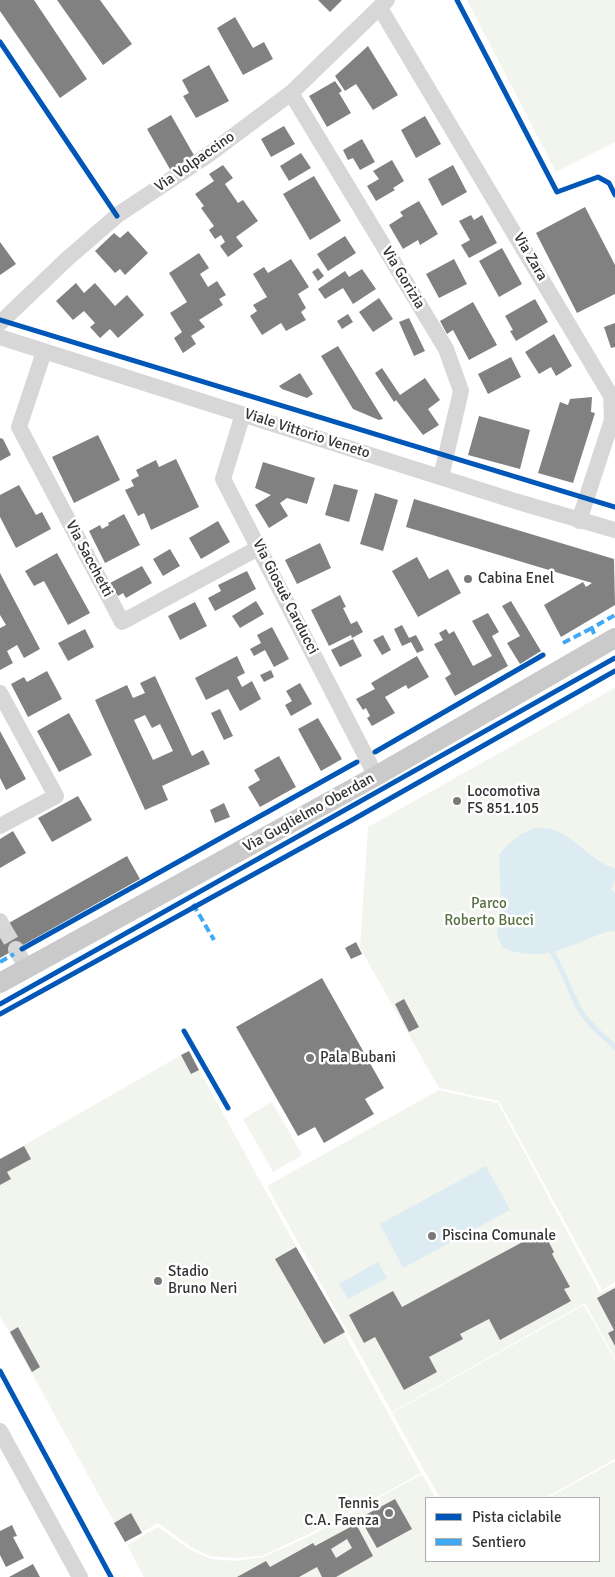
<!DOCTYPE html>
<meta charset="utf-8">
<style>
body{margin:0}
#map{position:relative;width:615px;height:1577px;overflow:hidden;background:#fff;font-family:Signika,sans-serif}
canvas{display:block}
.legend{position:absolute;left:425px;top:1497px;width:175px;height:65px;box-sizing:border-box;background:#fff;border:1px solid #adadad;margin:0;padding:6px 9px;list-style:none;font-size:15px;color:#333}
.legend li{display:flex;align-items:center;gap:10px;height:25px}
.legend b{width:25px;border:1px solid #adadad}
</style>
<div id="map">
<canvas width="615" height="1577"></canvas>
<ul class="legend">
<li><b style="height:6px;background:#0057b8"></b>Pista ciclabile</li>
<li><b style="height:6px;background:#3fa9f5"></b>Sentiero</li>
</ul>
</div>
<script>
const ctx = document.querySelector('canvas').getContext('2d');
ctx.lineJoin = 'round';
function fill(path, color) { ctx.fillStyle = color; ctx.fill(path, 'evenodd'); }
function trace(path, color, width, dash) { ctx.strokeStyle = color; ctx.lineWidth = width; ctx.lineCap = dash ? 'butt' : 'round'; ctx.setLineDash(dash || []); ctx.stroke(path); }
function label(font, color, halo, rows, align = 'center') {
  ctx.font = font + ' Signika,sans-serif'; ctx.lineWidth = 5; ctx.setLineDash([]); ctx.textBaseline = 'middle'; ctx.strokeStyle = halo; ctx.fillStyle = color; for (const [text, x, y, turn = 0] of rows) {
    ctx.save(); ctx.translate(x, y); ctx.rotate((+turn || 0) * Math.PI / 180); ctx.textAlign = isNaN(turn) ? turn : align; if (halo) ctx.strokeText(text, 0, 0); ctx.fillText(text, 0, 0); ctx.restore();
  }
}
fill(new Path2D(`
 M467,0H615V142L556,172Z
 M615,688V1282L602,1290L499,1101L439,1088L360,948L368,827Z
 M181,1055L199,1070L421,1473L309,1534L262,1556L234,1558L210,1556L191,1547L158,1523L125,1542L0,1316V1185L11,1179L0,1159Z
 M439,1090L498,1103L600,1293L615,1286V1358L585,1303L392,1412L267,1186Z
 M272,1102L302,1155L273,1172L243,1119Z
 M584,1305L615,1360V1459L545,1498H440L392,1413Z
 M615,1461V1577H144L127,1545L158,1527L189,1549L211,1559L236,1561L263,1557L310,1536L422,1474L436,1498H426V1561H599V1498H548Z`), '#f1f5ed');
fill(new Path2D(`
 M535,828C540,828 547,828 551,829C576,836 590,862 615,868V880L611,889L615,893V931L606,932C569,945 544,964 503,948L497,936L501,902L499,855L507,845L521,834Z
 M486,1166L510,1210L403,1268L380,1224Z
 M378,1262L387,1278L348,1299L339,1284Z`), '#ddebf3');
trace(new Path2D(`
 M552,952C565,972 570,995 582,1013C591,1027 603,1036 615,1047`), '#ddebf3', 5);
fill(new Path2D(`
 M0,0H34L87,79L60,98L0,11Z
 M57,0H100L132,44L103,65Z
 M318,0H342L330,12Z
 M235,17L253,48L264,42L273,59L243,75L217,28Z
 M368,46L398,95L373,110L356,84L345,91L335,76Z
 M209,65L229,101L196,118L183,96L189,93L182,80Z
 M335,81L342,91L339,93L351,113L327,127L309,96Z
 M171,115L195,157L171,171L147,129Z
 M425,116L441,144L416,158L401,130Z
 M284,126L295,144L271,157L261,139Z
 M362,139L375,162L360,170L353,158L348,160L343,150Z
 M301,153L311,168L289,181L280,166Z
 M392,160L404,181L393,188L395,190L376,201L367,186L379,179L373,171Z
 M223,165L233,178L225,184L238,203L243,200L258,221L236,237L243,246L228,257L220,246L225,242L221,235L215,239L209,230L214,226L201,208L204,206L195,194L214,181L209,174Z
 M453,165L467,192L442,206L428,179Z
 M314,176L341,221L310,240L283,194Z
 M419,201L438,234L420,245L418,240L403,249L389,225L403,216L400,212Z
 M585,207L615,265V294L577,313L536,233Z
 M471,215L474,220L482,215L497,243L469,258L461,245L470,240L459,221Z
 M128,231L148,253L125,275L120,269L115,273L95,251L114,233L120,238Z
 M345,236L356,253L328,271L317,254Z
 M0,242L16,264L0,275Z
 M502,248L522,284L499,297L479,261Z
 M199,253L209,268L200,274L208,287L217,281L226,295L219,299L223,305L199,320L205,327L191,336L196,344L183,353L174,338L182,332L170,313L187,302L169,273Z
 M291,259L309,287L298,294L306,308L301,312L306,320L286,331L281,323L262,335L250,316L257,311L253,305L267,297L253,274L264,267L268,273Z
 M454,259L467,284L439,298L426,274Z
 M318,268L324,276L318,281L312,272Z
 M362,269L376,289L353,304L343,288L325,299L318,289L345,271L349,277Z
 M76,283L84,293L95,283L115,306L127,295L144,315L118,338L110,329L100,338L90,327L95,323L84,311L73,320L56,301Z
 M379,298L393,319L373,332L359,312Z
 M535,299L548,322L516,341L510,331L513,330L505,316Z
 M473,302L497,345L469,360L453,330L447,334L440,321Z
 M348,314L353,322L342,329L337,321Z
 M409,318L425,351L414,356L399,322Z
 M615,323V347L611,348L604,327Z
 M554,334L572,366L556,376L551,367L539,374L525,352Z
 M338,346L383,419L379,420L353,409L321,356Z
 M511,357L521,377L488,394L478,374Z
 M382,368L400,395L425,378L440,400L428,409L439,425L423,435L396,400L394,402L375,373Z
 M300,373L313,394L307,398L282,389L279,386Z
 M592,397L591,412L595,413L573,483L538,473L560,402L568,405L570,399Z
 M479,416L530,430L520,469L468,455Z
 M98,435L120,480L74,503L52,457Z
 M0,438L3,439L11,455L0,461Z
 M176,459L199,507L151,530L144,513L138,516L125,490L134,486L131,480L139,476L136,470L156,460L159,467Z
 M263,462L315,478L307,504L287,498L280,503L288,516L269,528L255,505L271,495L255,488Z
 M334,484L358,490L349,522L325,515Z
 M19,485L36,515L42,512L51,529L16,548L0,517V495Z
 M375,493L398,500L383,551L360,544Z
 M414,499L614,559L615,605L561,637L544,605L583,582L586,587L592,583L406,527Z
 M124,514L140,545L105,563L89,531L100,525L102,529L109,525L108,523Z
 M218,521L230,542L201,559L189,538Z
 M320,543L331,568L297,584L285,560Z
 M170,549L180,566L163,576L153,559Z
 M57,553L90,613L68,625L44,581L34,586L25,571Z
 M417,557L429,579L448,569L461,593L418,617L392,571Z
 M142,566L152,583L126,598L123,593L118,596L110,583Z
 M247,571L256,589L215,611L208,598L221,591L218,585Z
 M0,573L40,649L24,658L17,645L7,651L13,663L0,670V628L6,625L0,615Z
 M340,595L346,607L343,608L351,624L357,621L363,632L352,638L351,635L329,646L311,610Z
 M256,601L264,614L240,628L232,616Z
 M511,601L541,651L520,664L507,643L520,636L502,606Z
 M195,602L207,626L180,640L168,616Z
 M488,613L499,632L492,636L508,666L455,696L445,678L451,674L434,644L443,640L439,633L446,629L449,634L454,631L473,666L492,656L472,621Z
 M402,625L409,638L416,635L424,650L417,653L411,642L402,646L394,629Z
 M272,627L289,659L274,667L265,650L254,656L250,649L261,643L257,635Z
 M85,629L94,647L68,661L58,643Z
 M383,635L391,650L382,655L373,640Z
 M353,639L362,656L340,667L331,650Z
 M237,656L245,673L237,677L242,687L252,681L261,699L240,711L228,689L206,700L195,678Z
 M417,656L429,677L408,689L406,685L385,697L395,713L372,726L367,718L370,716L366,708L363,710L356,699L375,689L371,683Z
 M271,670L274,677L264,682L260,675Z
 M47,671L62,699L28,717L11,684L24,677L27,682Z
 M155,676L192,756L203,750L210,764L162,786L168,800L145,810L95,700L127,685L133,698L145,693L140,683ZM145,715L152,728L160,724L173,751L153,760L134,720Z
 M300,683L312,704L291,716L285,705L292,701L286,691Z
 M220,709L233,736L224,740L211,713Z
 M69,713L92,755L59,772L37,731Z
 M318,718L342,759L321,771L298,729Z
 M0,731L26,779L6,790L0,778Z
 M279,756L296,787L260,807L248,787L260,780L254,770Z
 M78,796L92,820L52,842L38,818Z
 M224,803L230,817L215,823L210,810Z
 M13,831L26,853L0,868V839Z
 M127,856L140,879L0,958V928Z
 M356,942L362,954L351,959L345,948Z
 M322,978L384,1088L365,1099L374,1114L324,1143L315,1127L298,1136L236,1027Z
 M404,999L419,1027L409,1032L395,1004Z
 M189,1051L199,1070L191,1074L181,1055Z
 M24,1146L31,1159L7,1172L11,1179L0,1185V1159Z
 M543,1231L554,1252L552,1254L570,1287L564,1289L571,1301L500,1340L489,1319L460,1334L463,1339L429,1357L437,1372L404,1390L375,1337L364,1343L349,1315L393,1291L402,1307Z
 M296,1247L345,1332L324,1344L275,1259Z
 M615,1288V1346L608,1333L614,1330L597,1298Z
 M18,1327L40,1367L32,1372L10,1332Z
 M395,1499L412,1529L377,1548L360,1518Z
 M131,1513L142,1533L125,1542L114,1523Z
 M356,1524L373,1556L336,1577H322L317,1567L299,1577H237L266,1561L270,1567L313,1543L315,1546ZM347,1539L352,1548L336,1558L331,1549Z
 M12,1525L17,1536L13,1537L24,1558L6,1567L0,1555V1531Z
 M33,1564L40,1577H9Z`), '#818181');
trace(new Path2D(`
 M3,927L16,949`), '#d6d6d6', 16, [16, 8]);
trace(new Path2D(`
 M380,8L611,396L612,420L579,521
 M291,93L446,349L461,391L441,477
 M0,323L67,259L119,214L208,155L291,93L387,0
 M0,337L515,501L615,530
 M44,352L19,427L122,622L260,547
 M243,414L223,479L376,776
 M0,693L56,796L0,826
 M0,921L3,927
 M16,949L27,969
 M0,1431L80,1577`), '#d7d7d7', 16);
trace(new Path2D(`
 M0,983L376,776L615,638`), '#cacaca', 20);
trace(new Path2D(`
 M594,634L592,628L615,615
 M563,643L592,628
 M193,904L214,940
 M0,962L14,954`), '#3fa9f5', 4, [8, 4]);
trace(new Path2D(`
 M457,0L557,192L598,177L609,183L615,195
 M0,42L117,216
 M0,320L615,507
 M375,752L543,655
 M22,949L357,762
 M0,1004L615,658
 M0,1014L354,819L615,671
 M184,1031L228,1108
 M0,1371L111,1577`), '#0057b8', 5);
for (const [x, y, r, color] of [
 [468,579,5,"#7a7a7a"],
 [457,801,5,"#7a7a7a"],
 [310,1058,5,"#7a7a7a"],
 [432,1236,5,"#7a7a7a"],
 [158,1281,5,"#7a7a7a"],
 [389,1513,5,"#7a7a7a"]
]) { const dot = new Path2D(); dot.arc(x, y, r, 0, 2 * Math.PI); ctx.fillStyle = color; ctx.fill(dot); trace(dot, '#fff', 2); }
label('15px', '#333', '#fff', [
 ["Via Volpaccino",195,162,-35],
 ["Via Zara",530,257,60],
 ["Via Gorizia",403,278,59],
 ["Viale Vittorio Veneto",307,434,18],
 ["Via Sacchetti",89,559,62],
 ["Via Giosuè Carducci",285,597,63],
 ["Via Guglielmo Oberdan",309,813,-29]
]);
label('15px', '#333', '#fff', [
 ["Cabina Enel",478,579],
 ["Locomotiva",467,792],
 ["FS 851.105",467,809],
 ["Pala Bubani",320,1058],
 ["Piscina Comunale",442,1236],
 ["Stadio",168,1272],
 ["Bruno Neri",168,1289],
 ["Tennis",379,1504,"right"],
 ["C.A. Faenza",379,1521,"right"]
], 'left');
label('15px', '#56703f', '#fff', [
 ["Parco",489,904],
 ["Roberto Bucci",489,921]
]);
</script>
